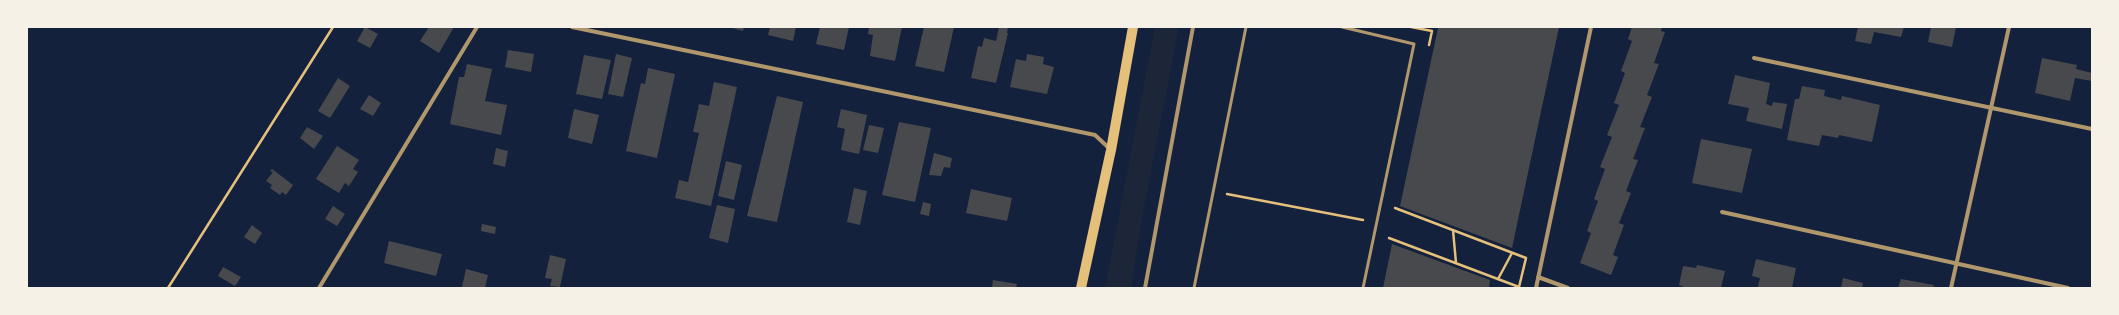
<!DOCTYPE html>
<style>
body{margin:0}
#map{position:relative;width:2119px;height:315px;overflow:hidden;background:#14213d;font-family:"DejaVu Sans",sans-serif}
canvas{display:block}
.frame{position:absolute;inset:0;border:28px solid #f6f1e7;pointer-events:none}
</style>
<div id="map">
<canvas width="2119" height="315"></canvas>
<div class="frame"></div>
</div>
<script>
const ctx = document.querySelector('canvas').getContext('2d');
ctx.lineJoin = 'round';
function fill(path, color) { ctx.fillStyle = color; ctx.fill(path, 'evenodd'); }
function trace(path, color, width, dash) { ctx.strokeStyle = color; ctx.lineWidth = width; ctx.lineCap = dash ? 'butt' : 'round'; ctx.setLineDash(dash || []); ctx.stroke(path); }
fill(new Path2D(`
 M1155,27H1179L1142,218L1131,288H1105Z`), '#1d2539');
fill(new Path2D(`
 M365,27L378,34L370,48L357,41Z
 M429,27H454L439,53L420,41Z
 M728,27H744L743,31Z
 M770,27H796L793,41L768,35Z
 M820,27H849L844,50L816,44Z
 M869,27H902L895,61L870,56L873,35L868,34Z
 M924,27H954L944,72L915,66Z
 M999,27H1008L1007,33H1008L996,83L971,78L978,46L982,47L984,38L996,41Z
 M1559,27L1512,248L1400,206L1438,28L1435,27Z
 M1632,27H1662L1661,31L1665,32L1654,63L1659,64L1647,95L1652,97L1640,127L1645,128L1633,159L1638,160L1626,191L1631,193L1619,223L1624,225L1613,255L1618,257L1611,275L1580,263L1591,233L1587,231L1598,201L1594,199L1605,169L1600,167L1612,137L1607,135L1619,105L1614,103L1625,73L1621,71L1632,41L1628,39Z
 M1858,27H1904L1901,37L1874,32L1871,44L1855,41Z
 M1931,27H1956L1952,47L1928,42Z
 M508,50L534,54L531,72L505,67Z
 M616,54L632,58L623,97L608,94Z
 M1027,54L1044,57L1043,64L1054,67L1047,94L1010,87L1016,59L1026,61Z
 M584,55L611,60L602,99L576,94Z
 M2042,58L2077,65L2076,69L2092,73V81L2075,78L2070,101L2035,93Z
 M467,64L492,69L485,101L507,105L501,135L450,124L459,77H464Z
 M648,68L675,74L657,158L626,151L641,83L645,84Z
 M1735,75L1770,83L1766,104L1772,106L1773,102L1787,104L1782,129L1746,121L1749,108L1728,104Z
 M338,78L350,86L330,118L318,111Z
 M714,82L737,87L711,206L675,198L679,180L688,182L699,133L693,132L699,104L709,106Z
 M1802,86L1825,90L1824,96L1841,100L1842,96L1880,105L1872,142L1839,135L1838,138L1822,135L1819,146L1787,140L1795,99H1799Z
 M369,95L381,103L373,116L360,109Z
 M777,96L803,102L777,222L747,216Z
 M574,109L599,115L592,144L568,138Z
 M841,109L867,115L859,154L841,150L845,129L837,127Z
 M899,122L931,128L915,202L882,195Z
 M869,125L884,128L878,153L863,150Z
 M307,127L323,136L314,149L300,138Z
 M1701,139L1752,149L1742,193L1692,183Z
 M337,146L359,160L353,169L358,172L349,186L345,183L339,193L316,179Z
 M496,148L508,151L505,167L493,164Z
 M934,153L952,158L950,168L944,167L941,176L929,175Z
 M726,161L742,165L734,200L718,196Z
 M272,169L293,185L286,195L282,192L280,195L270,188L272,185L266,181L273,172L270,171Z
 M854,188L867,191L860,225L847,222Z
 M971,189L1012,198L1007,221L966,213Z
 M923,202L931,204L929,216L920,214Z
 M717,205L735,209L728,243L709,238Z
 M333,206L345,214L337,226L325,219Z
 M482,224L496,227L495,234L481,231Z
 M252,225L262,233L255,244L244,237Z
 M389,241L442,254L436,276L384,263Z
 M1392,244L1490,280L1489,288H1383Z
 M550,255L566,259L560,287L550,286L552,279L545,278Z
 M1756,259L1796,268L1792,288L1758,287L1760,278L1752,276Z
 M1697,265L1725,271L1721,288H1686L1679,285L1683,266L1696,268Z
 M223,267L241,277L235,286L218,276Z
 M466,269L488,275L485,288L462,287Z
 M1843,278L1863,283L1862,288H1841Z
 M1901,279L1934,285L1933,288H1898Z
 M993,280L1017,284L1016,288H992Z`), '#48494c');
trace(new Path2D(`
 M1411,27L1432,31L1429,45
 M1227,194L1363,220
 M1453,230L1456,263
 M1389,238L1519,287L1526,258L1395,208
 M1498,279L1512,253
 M168,288L333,27`), '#e5c07b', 2.5);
trace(new Path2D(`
 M1342,27L1414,44L1363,288
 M1194,288L1246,27`), '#b1986c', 3);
trace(new Path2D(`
 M572,27L1095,135L1111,150
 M1754,58L2092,129
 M1722,212L2068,288
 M1538,277L1568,288
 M319,288L477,27
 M1145,288L1193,27
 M1536,288L1591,27
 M1951,288L2009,27`), '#b1986c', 4);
trace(new Path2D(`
 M1081,288L1111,150L1133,27`), '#e5c07b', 10);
</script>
